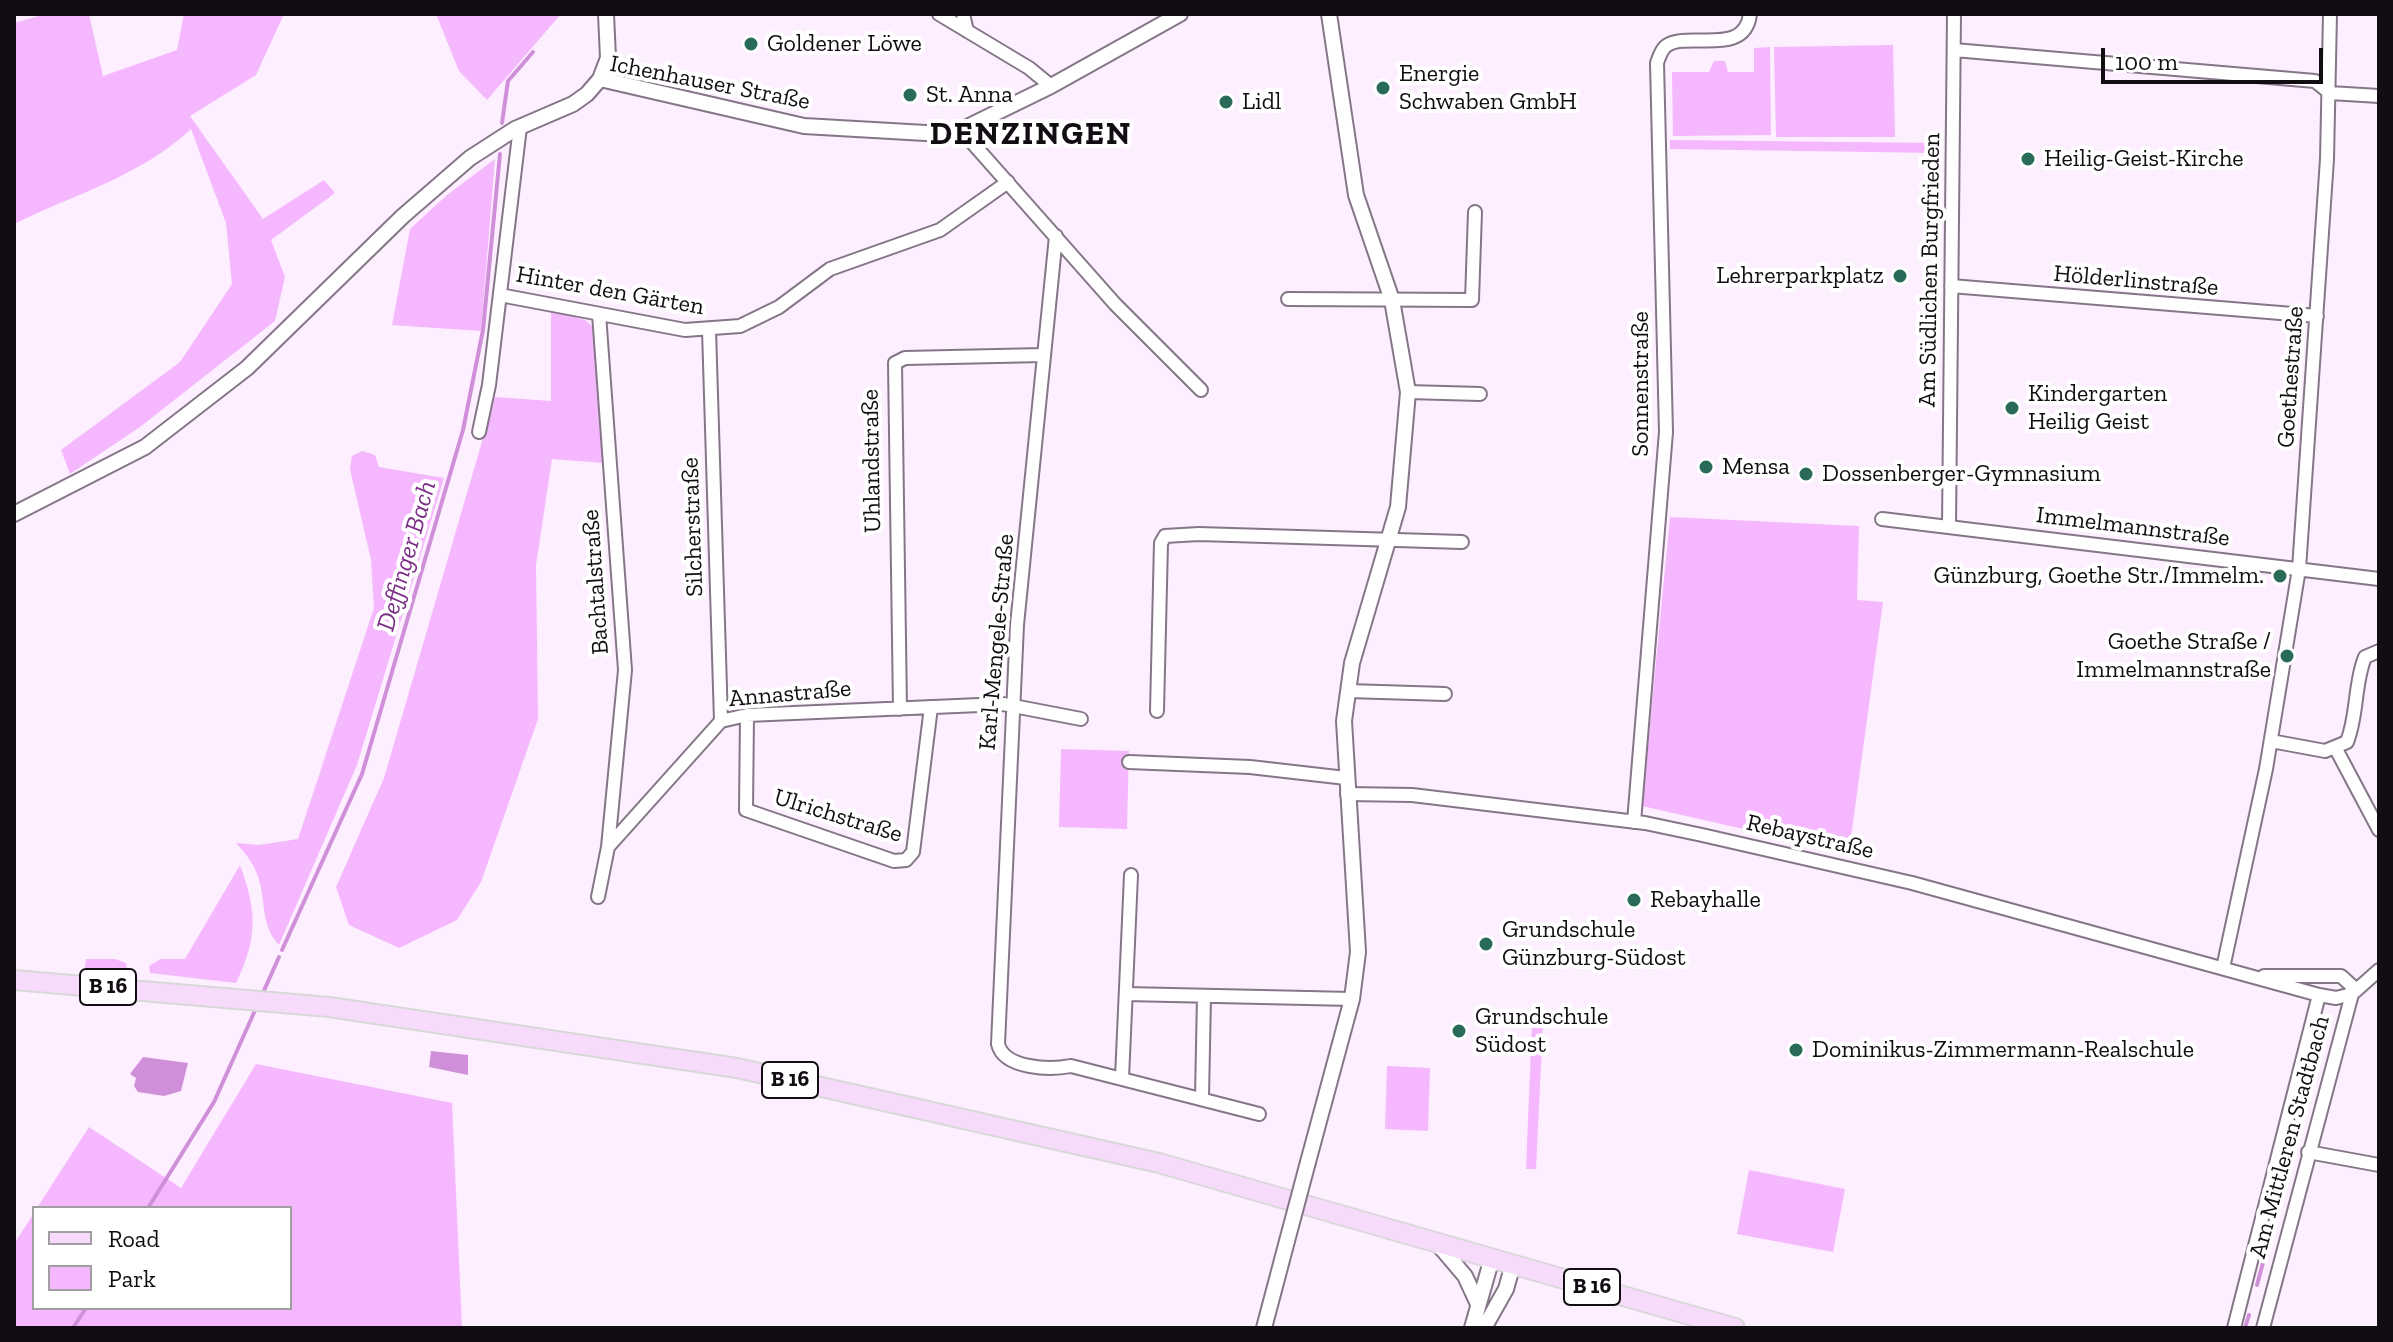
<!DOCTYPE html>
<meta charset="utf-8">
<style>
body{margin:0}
#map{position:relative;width:2393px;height:1342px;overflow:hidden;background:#fdefff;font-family:"Zilla Slab",serif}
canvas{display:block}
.frame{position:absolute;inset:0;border:16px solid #120d13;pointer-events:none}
.legend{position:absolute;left:32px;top:1206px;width:260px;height:104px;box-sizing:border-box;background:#fff;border:2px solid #a09ea1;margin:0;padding:10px 14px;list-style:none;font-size:24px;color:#120d13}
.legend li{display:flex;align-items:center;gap:16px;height:40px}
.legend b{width:40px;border:2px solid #a09ea1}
.scale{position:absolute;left:2101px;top:48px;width:222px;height:36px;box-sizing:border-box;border:4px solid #120d13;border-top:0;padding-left:10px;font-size:24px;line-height:28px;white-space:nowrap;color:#120d13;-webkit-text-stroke:6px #fff;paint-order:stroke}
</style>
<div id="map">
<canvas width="2393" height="1342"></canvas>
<div class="frame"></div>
<ul class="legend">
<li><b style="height:10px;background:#f6dbfa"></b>Road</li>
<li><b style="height:22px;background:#f5b8fe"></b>Park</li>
</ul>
<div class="scale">100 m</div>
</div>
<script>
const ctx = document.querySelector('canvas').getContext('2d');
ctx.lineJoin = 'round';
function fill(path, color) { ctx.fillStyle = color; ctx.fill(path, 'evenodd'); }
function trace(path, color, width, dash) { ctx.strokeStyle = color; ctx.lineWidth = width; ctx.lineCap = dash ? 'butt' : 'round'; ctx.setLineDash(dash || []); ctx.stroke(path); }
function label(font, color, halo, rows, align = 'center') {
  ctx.font = font + ' "Zilla Slab",serif'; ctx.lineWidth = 8; ctx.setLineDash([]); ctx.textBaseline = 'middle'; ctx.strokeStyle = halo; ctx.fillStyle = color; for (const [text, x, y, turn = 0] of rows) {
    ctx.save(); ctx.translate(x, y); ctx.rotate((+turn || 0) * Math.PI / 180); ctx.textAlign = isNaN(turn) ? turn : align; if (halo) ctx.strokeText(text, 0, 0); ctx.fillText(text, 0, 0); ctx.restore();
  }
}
fill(new Path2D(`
 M45,14H89L103,76L177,50L184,14H284L256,75L190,116L263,219L324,180L335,193L271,240L285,277L275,321L140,427L70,474L61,450L180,362L232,284L226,223L191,129C141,176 75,194 14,224V23Z
 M436,14H561L487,100L459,71Z
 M1893,45L1895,137H1776L1774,47Z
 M1770,47L1771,135L1673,136L1672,72H1709L1714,61H1725L1728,72H1754V48Z
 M1670,140L1937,143V153L1670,149Z
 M495,159L481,331L392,325L410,229L447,195Z
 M551,311L585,320L592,326L604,463L552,459L536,565L538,719L481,882L457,920L399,948L349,925L336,887L384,778L495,397L551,401Z
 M362,451L375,455L379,467L444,478L357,765L279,945C261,926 266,904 259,880C255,865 246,854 236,843L259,845L298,839L374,608L371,560L350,469L352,456Z
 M1670,517L1859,526L1857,600L1883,602L1851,837L1836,850L1642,806Z
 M1061,749L1129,751L1127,829L1059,827Z
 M240,865C257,911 258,938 236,983L150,973L149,966L161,959H185Z
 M86,959H115L126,963L128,975L85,968Z
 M1532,1023H1543L1536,1169H1526Z
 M256,1064L452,1103L462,1328H14V1244L34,1213V1308H290V1208H37L89,1127L181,1188Z
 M1387,1066L1430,1068L1428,1131L1385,1129Z
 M1749,1170L1845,1189L1833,1252L1737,1234Z`), '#f5b8fe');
fill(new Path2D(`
 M431,1051L468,1055V1075L429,1067Z
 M143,1057L188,1063L181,1091L164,1096L138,1092L134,1086L136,1078L130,1074Z`), '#d090d9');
trace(new Path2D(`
 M502,123L508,81L533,52
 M282,950L362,774L463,430L483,330L500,154
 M262,995L279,957
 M148,1208L214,1102L257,1006
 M2257,1285L2328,1022
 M73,1328L86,1308
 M2245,1328L2249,1315`), '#d090d9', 4);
const minor = new Path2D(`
 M939,14L1029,68L1051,86
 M963,14L967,31
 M1954,50L2315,81L2330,93L2379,96
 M961,130L1115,304L1201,390
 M1056,236L1017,625L998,1044C1004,1069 1050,1070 1071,1066L1259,1114
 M1951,286L2317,316
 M500,295L685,330L740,326L779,307L830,269L940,230L1008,182
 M1288,299L1472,300L1475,212
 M709,330L721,721
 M1408,392L1480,394
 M479,432L489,385L520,127
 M1882,519L2379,579
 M1949,526L1954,14
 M1348,691L1445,694
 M900,709L895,363L905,358L1043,355
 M1157,711L1161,543L1165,536L1199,534L1462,542
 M747,715L746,810L894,861L906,860L913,852L931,707
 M2271,741L2325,751L2347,742C2358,714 2354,684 2365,657L2379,651
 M2336,749L2379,830
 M1129,762L1250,767L1346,778
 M1347,794L1412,795L1645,823L1702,835L1912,883L2319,995L2336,998L2352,994
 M1634,822L1666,432L1657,63C1659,57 1661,50 1666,46C1687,30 1745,58 1750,14
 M608,847L721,721L747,715L1003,704L1081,719
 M598,897L608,847L625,670L599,314
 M2223,968L2266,769L2299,569L2327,159L2330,14
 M2264,976H2341L2352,986V994
 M1126,994L1352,999
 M1122,1078L1131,875
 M1202,1097L1204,996
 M2308,1152L2379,1165
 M2234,1328L2319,995
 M2263,1328L2352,994L2379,970`);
const tertiary = new Path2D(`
 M600,79L804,126L943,134L961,130L1051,86L1180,14
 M14,514L145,447L247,368L403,216L470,158L515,129L573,104L587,94L600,79L608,58L606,14
 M1308,1162L1352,999L1358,952L1344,721L1352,663L1398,507L1408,392L1392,300L1356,195L1329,14
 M1437,1243L1465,1276L1478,1304
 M1264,1328L1287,1241
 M1472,1328L1492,1258
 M1484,1328L1506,1289L1513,1264`);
const primary = new Path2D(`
 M14,980L329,1007L737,1068L1159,1163L1735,1328`);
trace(minor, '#857687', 16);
trace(tertiary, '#857687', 18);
trace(primary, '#d9d8d9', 22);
trace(minor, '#fff', 12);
trace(tertiary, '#fff', 14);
trace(primary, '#f6dbfa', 18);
const tertiaryBridge = new Path2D(`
 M1287,1241L1308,1162`);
trace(tertiaryBridge, '#857687', 18, []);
trace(tertiaryBridge, '#fff', 14);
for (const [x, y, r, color] of [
 [751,44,8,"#2a6a58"],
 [1383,88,8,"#2a6a58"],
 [910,95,8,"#2a6a58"],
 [1226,102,8,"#2a6a58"],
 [2028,159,8,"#2a6a58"],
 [1900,276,8,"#2a6a58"],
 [2012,408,8,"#2a6a58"],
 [1706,467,8,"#2a6a58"],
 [1806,474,8,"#2a6a58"],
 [2280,576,8,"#2a6a58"],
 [2287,656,8,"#2a6a58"],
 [1634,900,8,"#2a6a58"],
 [1486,944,8,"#2a6a58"],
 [1459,1031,8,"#2a6a58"],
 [1796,1050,8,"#2a6a58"]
]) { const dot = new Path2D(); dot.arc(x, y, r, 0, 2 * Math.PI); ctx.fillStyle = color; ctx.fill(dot); trace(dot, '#fff', 3); }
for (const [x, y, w] of [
 [108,987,56],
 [790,1080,56],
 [1592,1287,56]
]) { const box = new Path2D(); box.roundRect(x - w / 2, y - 18, w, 36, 6); ctx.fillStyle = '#fff'; ctx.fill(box); trace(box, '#120d13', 2); }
label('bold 22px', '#120d13', null, [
 ["B 16",108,987],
 ["B 16",790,1080],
 ["B 16",1592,1287]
]);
label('24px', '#120d13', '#fff', [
 ["Goldener Löwe",767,44],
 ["Energie",1399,74],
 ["Schwaben GmbH",1399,102],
 ["St. Anna",926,95],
 ["Lidl",1242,102],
 ["Heilig-Geist-Kirche",2044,159],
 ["Lehrerparkplatz",1884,276,"right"],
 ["Kindergarten",2028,394],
 ["Heilig Geist",2028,422],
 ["Mensa",1722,467],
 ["Dossenberger-Gymnasium",1822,474],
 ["Günzburg, Goethe Str./Immelm.",2264,576,"right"],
 ["Goethe Straße /",2271,642,"right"],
 ["Immelmannstraße",2271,670,"right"],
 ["Rebayhalle",1650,900],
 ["Grundschule",1502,930],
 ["Günzburg-Südost",1502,958],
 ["Grundschule",1475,1017],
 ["Südost",1475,1045],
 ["Dominikus-Zimmermann-Realschule",1812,1050]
], 'left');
label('24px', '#120d13', '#fff', [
 ["Ichenhauser Straße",710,83,11],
 ["Am Südlichen Burgfrieden",1930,270,-89],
 ["Hölderlinstraße",2136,281,5],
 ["Hinter den Gärten",610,291,10],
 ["Goethestraße",2291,377,-86],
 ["Sonnenstraße",1641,384,-90],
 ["Uhlandstraße",872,461,-91],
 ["Silcherstraße",693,527,-92],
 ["Immelmannstraße",2133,527,7],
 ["Bachtalstraße",596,582,-94],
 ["Karl-Mengele-Straße",997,642,-85],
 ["Annastraße",790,694,-5],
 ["Ulrichstraße",838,816,17],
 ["Rebaystraße",1810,837,13],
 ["Am Mittleren Stadtbach",2290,1137,-75]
]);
label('italic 26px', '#7a2e85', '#fff', [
 ["Deffinger Bach",407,556,-74]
]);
ctx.letterSpacing = '2px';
label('bold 32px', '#120d13', '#fff', [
 ["DENZINGEN",1031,135]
]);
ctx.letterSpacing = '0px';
</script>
